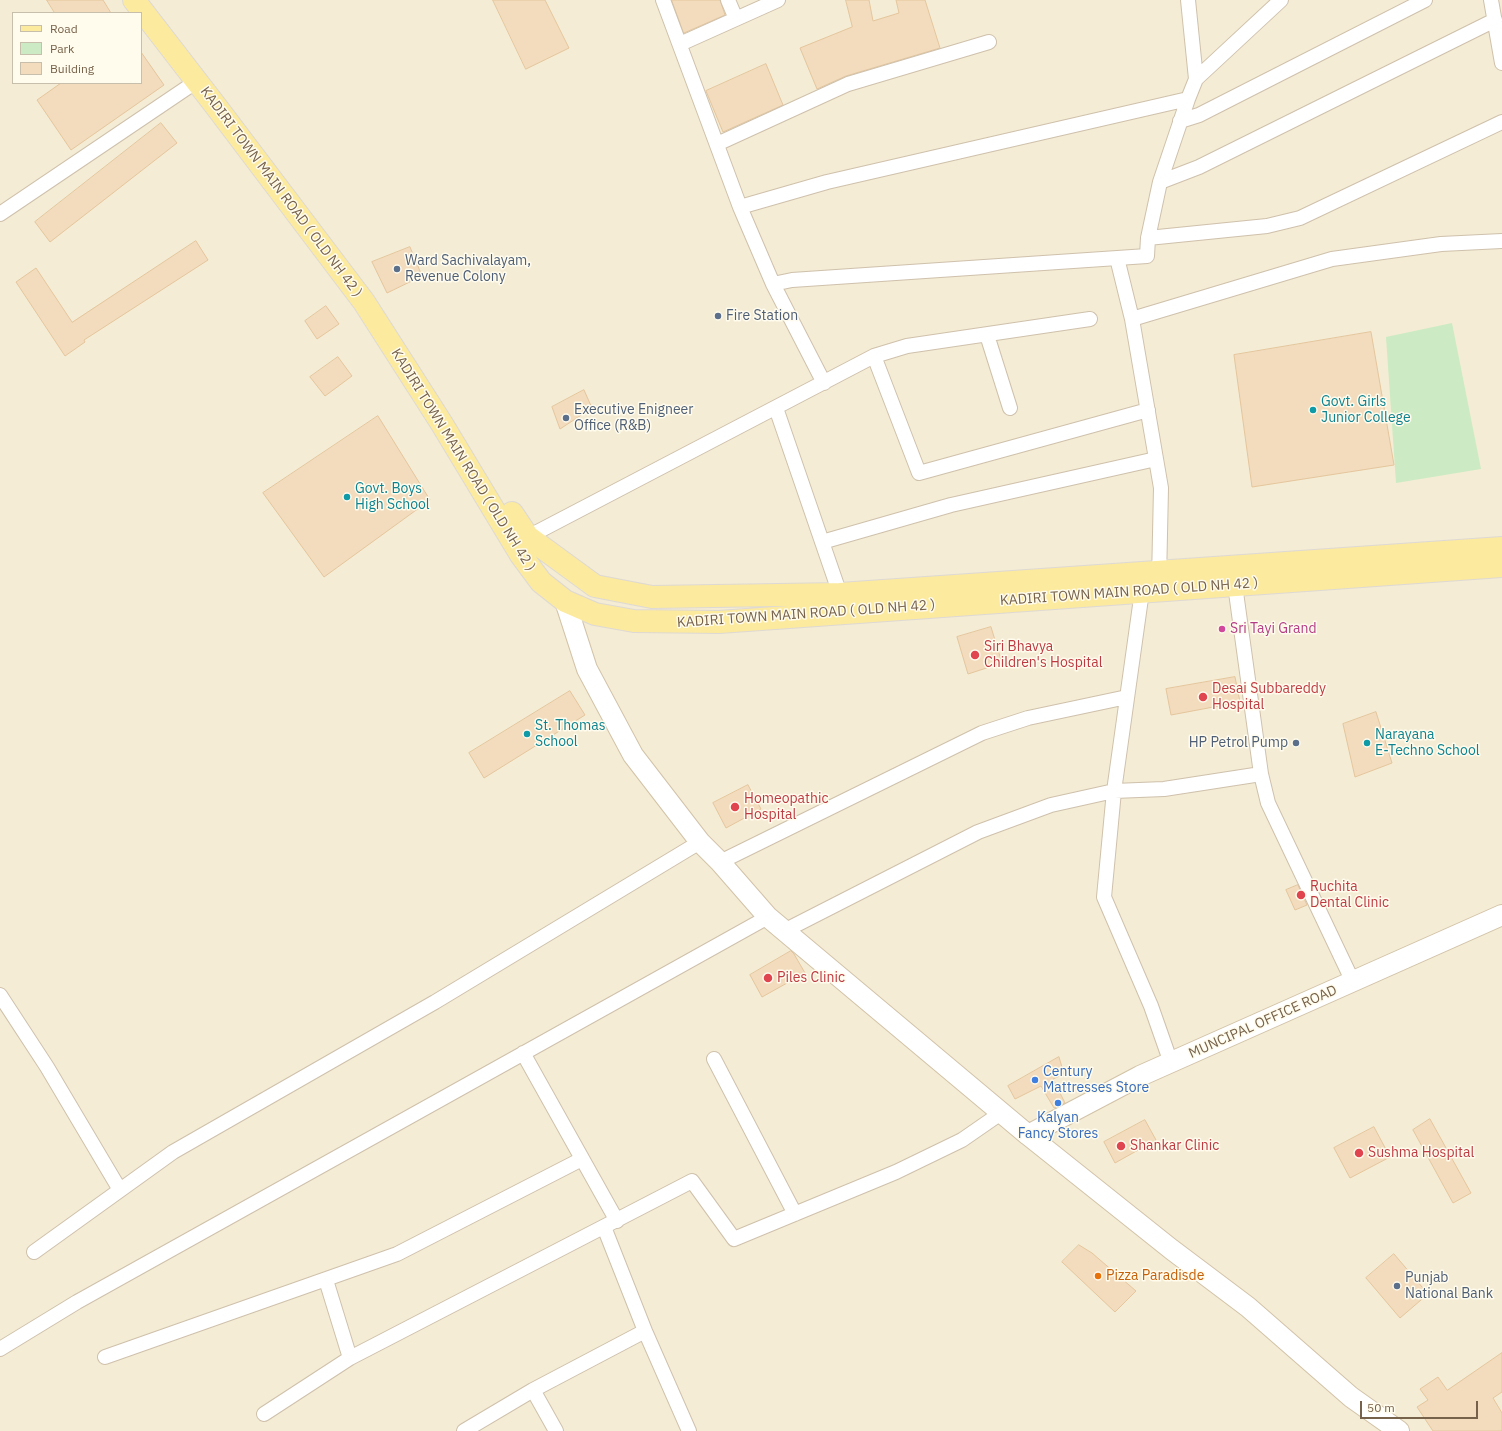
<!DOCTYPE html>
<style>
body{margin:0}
#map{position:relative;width:1502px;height:1431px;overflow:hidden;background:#fdf8e6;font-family:"IBM Plex Sans",sans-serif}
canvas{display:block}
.legend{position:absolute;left:12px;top:12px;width:130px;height:72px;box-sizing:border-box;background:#fffbed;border:1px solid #c8beac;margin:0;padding:5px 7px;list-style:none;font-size:12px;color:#76624a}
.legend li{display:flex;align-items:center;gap:8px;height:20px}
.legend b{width:20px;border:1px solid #c8beac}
.scale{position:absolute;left:1360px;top:1401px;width:118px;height:18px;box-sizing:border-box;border:2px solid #76624a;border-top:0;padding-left:5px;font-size:12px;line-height:14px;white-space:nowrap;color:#76624a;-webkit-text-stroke:3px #fffbed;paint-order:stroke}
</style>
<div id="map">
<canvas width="1502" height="1431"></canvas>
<ul class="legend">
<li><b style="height:5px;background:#fcea9e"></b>Road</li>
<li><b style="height:11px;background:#ccebc4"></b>Park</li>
<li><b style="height:11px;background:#f2dcbd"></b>Building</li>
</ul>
<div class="scale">50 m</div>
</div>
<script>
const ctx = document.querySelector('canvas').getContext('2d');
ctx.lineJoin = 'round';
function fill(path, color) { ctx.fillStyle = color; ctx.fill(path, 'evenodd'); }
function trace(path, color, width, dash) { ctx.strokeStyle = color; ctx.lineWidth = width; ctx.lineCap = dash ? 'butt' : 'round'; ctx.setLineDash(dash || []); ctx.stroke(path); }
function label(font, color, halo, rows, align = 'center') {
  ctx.font = font + ' "IBM Plex Sans",sans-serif'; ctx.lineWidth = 3; ctx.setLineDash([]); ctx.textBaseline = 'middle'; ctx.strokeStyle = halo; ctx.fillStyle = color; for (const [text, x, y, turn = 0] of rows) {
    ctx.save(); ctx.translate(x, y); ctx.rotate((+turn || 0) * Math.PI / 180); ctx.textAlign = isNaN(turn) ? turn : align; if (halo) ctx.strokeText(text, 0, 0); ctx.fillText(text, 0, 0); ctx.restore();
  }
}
fill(new Path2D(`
 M0,0H1502V1431H0ZM13,13H141V83H13Z`), '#f4ecd4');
fill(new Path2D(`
 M1452,323L1481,469L1396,483L1386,337Z`), '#ccebc4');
const building = new Path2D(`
 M47,0H103L111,13H55Z
 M493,0H545L569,48L526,69Z
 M672,0H720L725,15L684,33Z
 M846,0H869L873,21L899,13L896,0H925L940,48L846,76L817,89L800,48L852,27Z
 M141,52L164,85L71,150L37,100L61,83H141Z
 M766,64L783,105L723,132L706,91Z
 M161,123L177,143L50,242L35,222Z
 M196,241L208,260L84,340L85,342L65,356L16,282L36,268L72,322Z
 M410,247L422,276L387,293L372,262Z
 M326,306L339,324L317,339L305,321Z
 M1371,332L1394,465L1252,487L1234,355Z
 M338,357L352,376L325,396L310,377Z
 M584,390L592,408L560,429L552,407Z
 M378,416L430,500L324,577L263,493Z
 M991,627L1002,663L968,674L957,637Z
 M1235,677L1240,702L1171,715L1166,689Z
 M570,691L585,715L484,778L469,753Z
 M1376,712L1392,763L1355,777L1343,724Z
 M748,785L761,809L726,828L713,803Z
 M1298,885L1307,905L1295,910L1286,890Z
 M791,951L794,954L805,973L762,997L750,975Z
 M1059,1057L1064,1074L1053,1079L1065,1103L1054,1108L1041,1086L1015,1099L1008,1086Z
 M1430,1119L1471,1193L1453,1203L1413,1130Z
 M1145,1120L1156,1140L1115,1163L1104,1142Z
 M1374,1127L1390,1157L1350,1178L1334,1148Z
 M1079,1245L1092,1253L1136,1291L1115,1312L1062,1262Z
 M1394,1254L1428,1294L1400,1318L1366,1278Z
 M1502,1353V1392L1493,1398L1502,1413V1431H1433L1417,1407L1428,1400L1420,1389L1438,1377L1447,1390Z`);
fill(building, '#f2dcbd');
trace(building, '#e5c69d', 1);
const street = new Path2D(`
 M663,0L740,207L773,284L824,383
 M728,0L736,19
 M1491,0L1502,63
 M680,44L778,0
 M1196,79L1281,0
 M1180,121L1199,115L1425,0
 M717,144L848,84L989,42
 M1160,182L1199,167L1495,20
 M740,207L827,182L1188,99
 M0,214L197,81
 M1148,238L1267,226L1300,218L1502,122
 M1117,258L1132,319L1161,488L1159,580
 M773,284L792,280L1147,256L1148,238L1160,182L1188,99L1196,79L1188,0
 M1132,319L1332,259L1441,244L1502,241
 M987,335L1010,408
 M874,356L919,473L1148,410
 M776,408L842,600
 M522,540L874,356L907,346L1090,319
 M822,542L951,505L1156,459
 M1235,585L1261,774L1268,803L1353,982
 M1142,591L1114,791L1104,897L1151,1006L1171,1063
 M720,862L982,733L1028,718L1127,697
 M784,931L978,832L1051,805L1114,791L1164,789L1261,774
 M0,995L47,1067L120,1190
 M523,1053L617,1221
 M714,1059L795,1214
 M604,1227L645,1331L689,1431
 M34,1252L173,1152L435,1002L700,842
 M326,1280L350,1358
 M0,1349L77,1302L768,917
 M105,1357L397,1254L582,1159
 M533,1390L556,1431
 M264,1414L350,1358L692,1181L734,1239L896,1172L962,1140L1001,1113
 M464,1431L533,1390L645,1331`);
const secondary = new Path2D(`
 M565,601L587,669L633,755L700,842L720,862L768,917L1028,1135L1171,1249L1248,1307L1351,1397L1399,1431
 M1028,1135L1140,1076L1502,915`);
const primary = new Path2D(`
 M134,0L215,105L364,302L442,424L521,555L541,582L565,601L595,614L634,621L719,622L1502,566
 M512,513L528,537L595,586L652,597L840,594L1502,548`);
trace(street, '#cfc1ac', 16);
trace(secondary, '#d2c3a9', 22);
trace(primary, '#ded9d4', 24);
trace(street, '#fff', 14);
trace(secondary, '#fff', 20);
trace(primary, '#fcea9e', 22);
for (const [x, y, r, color] of [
 [397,269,4,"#5c6f8a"],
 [718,316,4,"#5c6f8a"],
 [1313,410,4,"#0f9aa8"],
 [566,418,4,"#5c6f8a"],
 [347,497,4,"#0f9aa8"],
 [1222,629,4,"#d1479c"],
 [975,655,5,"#e0444e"],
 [1203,697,5,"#e0444e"],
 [527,734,4,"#0f9aa8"],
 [1296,743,4,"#5c6f8a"],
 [1367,743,4,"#0f9aa8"],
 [735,807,5,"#e0444e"],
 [1301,895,5,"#e0444e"],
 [768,978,5,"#e0444e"],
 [1035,1080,4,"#3f7fe0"],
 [1058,1103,4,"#3f7fe0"],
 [1121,1146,5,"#e0444e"],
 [1359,1153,5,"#e0444e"],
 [1098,1276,4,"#e8710a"],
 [1397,1286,4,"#5c6f8a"]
]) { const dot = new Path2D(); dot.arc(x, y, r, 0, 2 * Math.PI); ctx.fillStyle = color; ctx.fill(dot); trace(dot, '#fffbed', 1.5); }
label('14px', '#76624a', '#fffbed', [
 ["KADIRI TOWN MAIN ROAD ( OLD NH 42 )",281,192,53],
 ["KADIRI TOWN MAIN ROAD ( OLD NH 42 )",463,460,58],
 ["KADIRI TOWN MAIN ROAD ( OLD NH 42 )",1129,592,-4],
 ["KADIRI TOWN MAIN ROAD ( OLD NH 42 )",806,614,-4],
 ["MUNCIPAL OFFICE ROAD",1263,1022,-24]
]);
label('14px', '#4e5e75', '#fffbed', [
 ["Ward Sachivalayam,",405,261],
 ["Revenue Colony",405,277],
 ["Fire Station",726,316],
 ["Executive Enigneer",574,410],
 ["Office (R&B)",574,426],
 ["HP Petrol Pump",1288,743,"right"],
 ["Punjab",1405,1278],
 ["National Bank",1405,1294]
], 'left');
label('14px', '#0d838f', '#fffbed', [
 ["Govt. Girls",1321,402],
 ["Junior College",1321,418],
 ["Govt. Boys",355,489],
 ["High School",355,505],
 ["St. Thomas",535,726],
 ["School",535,742],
 ["Narayana",1375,735],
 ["E-Techno School",1375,751]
], 'left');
label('14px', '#b23c85', '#fffbed', [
 ["Sri Tayi Grand",1230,629]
], 'left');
label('14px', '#be3a42', '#fffbed', [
 ["Siri Bhavya",984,647],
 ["Children's Hospital",984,663],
 ["Desai Subbareddy",1212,689],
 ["Hospital",1212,705],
 ["Homeopathic",744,799],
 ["Hospital",744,815],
 ["Ruchita",1310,887],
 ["Dental Clinic",1310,903],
 ["Piles Clinic",777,978],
 ["Shankar Clinic",1130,1146],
 ["Sushma Hospital",1368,1153]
], 'left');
label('14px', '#366cbe', '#fffbed', [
 ["Century",1043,1072],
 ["Mattresses Store",1043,1088],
 ["Kalyan",1058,1118,"center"],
 ["Fancy Stores",1058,1134,"center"]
], 'left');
label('14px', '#c56008', '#fffbed', [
 ["Pizza Paradisde",1106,1276]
], 'left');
</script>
